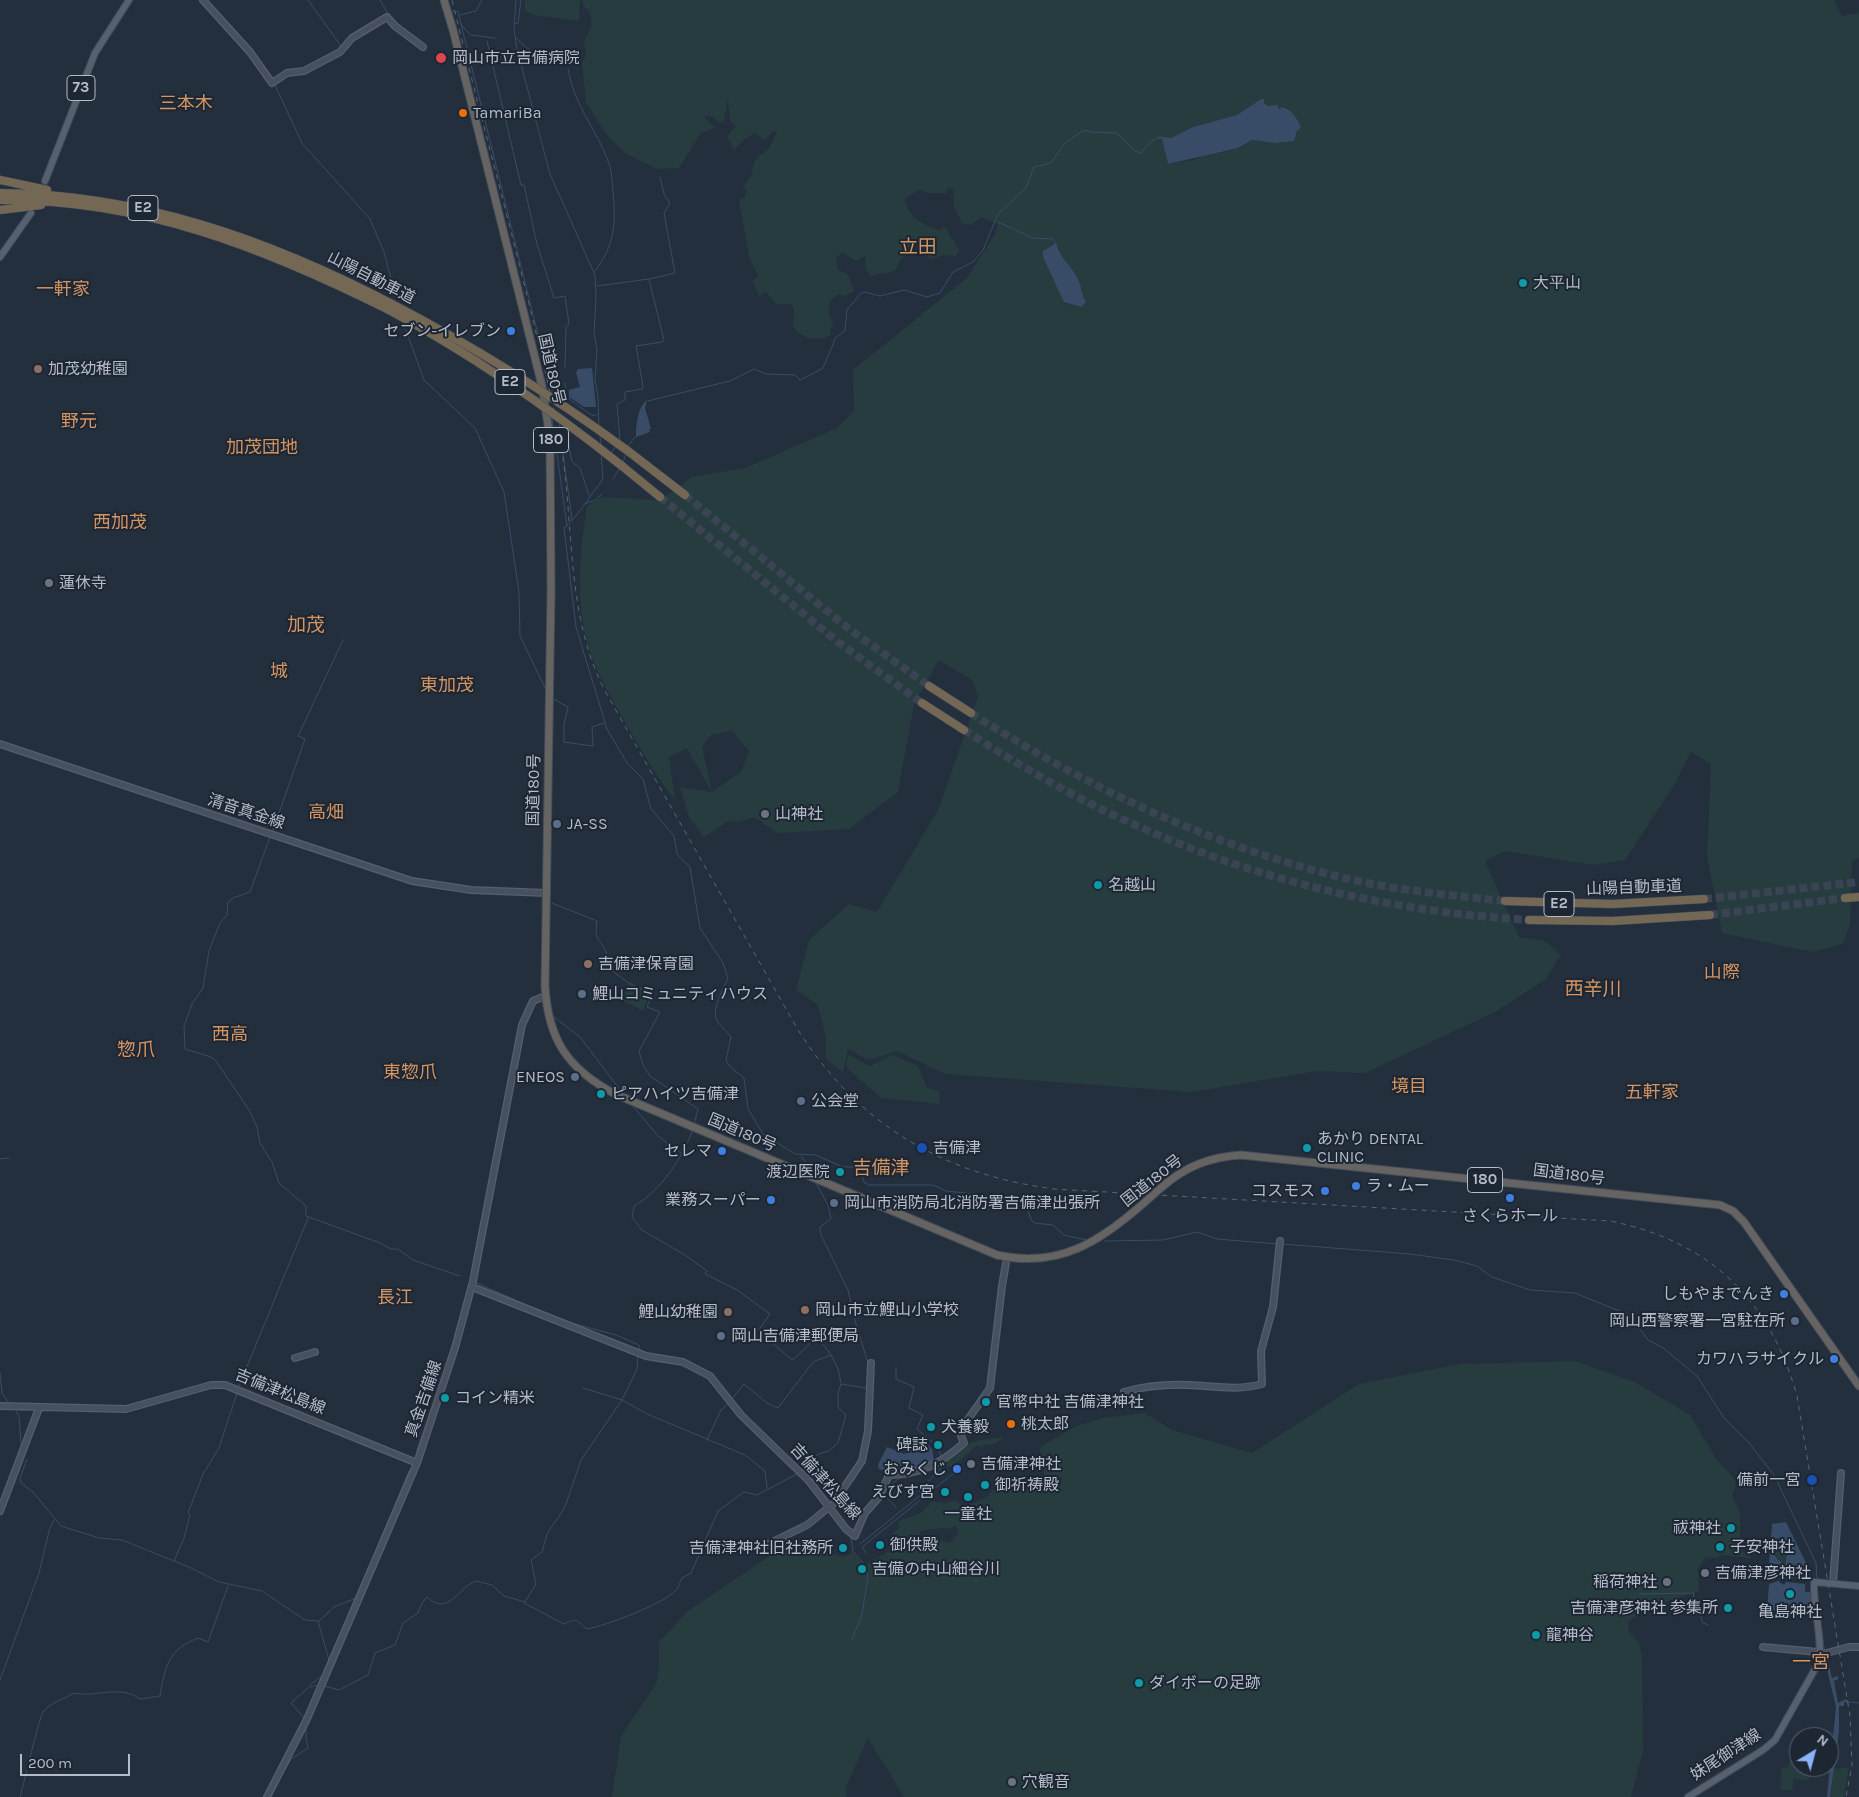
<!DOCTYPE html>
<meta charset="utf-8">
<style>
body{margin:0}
#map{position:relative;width:1859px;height:1797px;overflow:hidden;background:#242f3e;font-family:Karla,sans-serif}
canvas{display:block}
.north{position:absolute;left:1789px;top:1727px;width:50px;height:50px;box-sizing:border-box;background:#1d2633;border:1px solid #59626f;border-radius:50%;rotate:37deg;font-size:14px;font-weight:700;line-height:20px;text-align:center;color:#b4bcc9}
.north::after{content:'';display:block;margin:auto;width:18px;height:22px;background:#8ab4f8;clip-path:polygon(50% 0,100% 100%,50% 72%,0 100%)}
.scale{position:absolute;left:20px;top:1754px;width:110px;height:22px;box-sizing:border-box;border:2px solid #b4bcc9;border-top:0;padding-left:6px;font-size:15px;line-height:18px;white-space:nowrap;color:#b4bcc9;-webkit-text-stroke:4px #1d2633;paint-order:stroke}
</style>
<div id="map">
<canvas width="1859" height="1797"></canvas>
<div class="north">N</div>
<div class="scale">200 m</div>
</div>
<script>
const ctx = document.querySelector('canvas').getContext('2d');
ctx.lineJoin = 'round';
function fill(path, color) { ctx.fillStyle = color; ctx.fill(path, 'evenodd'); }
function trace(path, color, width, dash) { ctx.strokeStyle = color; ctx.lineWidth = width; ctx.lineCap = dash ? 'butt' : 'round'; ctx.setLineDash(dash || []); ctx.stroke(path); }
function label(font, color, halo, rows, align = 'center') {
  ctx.font = font + ' Karla,"Noto Sans JP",sans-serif'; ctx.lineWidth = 4; ctx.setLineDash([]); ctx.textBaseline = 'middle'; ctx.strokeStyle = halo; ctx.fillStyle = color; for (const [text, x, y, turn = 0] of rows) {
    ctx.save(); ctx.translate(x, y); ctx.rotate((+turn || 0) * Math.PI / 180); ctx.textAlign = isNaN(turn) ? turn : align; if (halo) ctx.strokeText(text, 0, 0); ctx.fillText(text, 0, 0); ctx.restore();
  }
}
fill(new Path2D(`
 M525,0H580L579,21L534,15L525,11Z
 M582,0H1834L1842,16L1859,13V858L1852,861L1850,924L1843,944L1812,952L1722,933L1707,856L1711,764L1691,752L1673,787L1625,860L1593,865L1505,851L1485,861L1519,937L1545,941L1561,955L1546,979L1495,1012L1365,1073L1317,1071L1192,1092L946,1074L897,1051L868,1060L848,1049L843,1072L826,1059V1038L818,1005L796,990L809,940L849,904L877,912L938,810L978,697L972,680L939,660L914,704L898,792L849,829L778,833L754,817L740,822L728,821L704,837L689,817L680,787L712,792L687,748L669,757L675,800C657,777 643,753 628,727C613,701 597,675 588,646C575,600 580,552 587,506L602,497L660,500L692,477L745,468L837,428L854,411L853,370L967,278L995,234L998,224L982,217L970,225L962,223L954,207L953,188L947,189V193H929L919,190L905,198C907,217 923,225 939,230L945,227L960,251L956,256L944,255L930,260L920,240L906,251V257H902L896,269L886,274L882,273L871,276L866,269L865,256L856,261L843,253L836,257L838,270L848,274L854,291L845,296L840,294L830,300L829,314L833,325L830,329L831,334C820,343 801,339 793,327L794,309L791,304H776L766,292L759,296L753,281L758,276L749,256L739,200L745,197L746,190L743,187L751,176L755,160L769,148L777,132L773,131L764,140L755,133L746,138L734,150L727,136L736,126L730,121L728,99L723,123L718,122L712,116H703L715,128L701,133L679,168L657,169L625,153L606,134L586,102L582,63L586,55L584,41L592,26L590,13L583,5ZM1261,99L1268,106L1280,110L1283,106C1291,111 1298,118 1301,128L1297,131L1294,141L1275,143L1252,140L1238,148L1206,155L1193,160L1168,164L1162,136L1171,138L1193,127L1237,115ZM1056,244L1065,263L1078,279L1079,290L1086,302L1081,307L1067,304L1043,257ZM732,731L749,751L741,772L712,792L702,747L711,735Z
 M629,984L649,993L643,1011L622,1000Z
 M848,1055L870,1066L893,1055L918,1066L927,1088L939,1091L940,1104L881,1098L846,1067Z
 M1575,1361L1635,1382L1690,1415L1717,1460L1734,1478L1736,1486L1732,1495L1740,1513V1545L1743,1552L1751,1556L1750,1558L1720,1555L1717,1558L1705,1557L1698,1568L1699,1591L1648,1608L1629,1621L1628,1630L1639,1643L1642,1656L1643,1751L1631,1797H904L868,1738L845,1789L847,1797H612L621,1736L656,1684L659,1667V1642L688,1611L784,1546L796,1541H823L826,1542C830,1556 841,1560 852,1553L865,1566L903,1542L933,1539L949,1543L959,1534L955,1525L951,1529L943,1528L920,1531V1535C910,1540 901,1538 892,1544L889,1542L891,1535L900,1527L898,1524L901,1520L921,1513L932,1502L945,1503L957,1500L961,1505H969L985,1498L997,1487L1013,1484L1059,1490L1062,1478L1044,1475L1040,1450L1042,1446L1077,1426L1103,1418L1145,1413L1172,1430L1252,1453L1359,1384L1459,1364Z
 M1004,1438L989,1446L986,1444L981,1448L978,1445L953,1466L946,1467C951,1442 984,1438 1004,1438Z
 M1779,1538L1782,1540L1788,1555L1785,1565L1795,1570L1797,1578H1787L1781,1563L1772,1553L1775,1541Z
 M1791,1759L1799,1763V1767H1811L1809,1780L1794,1779L1792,1791L1780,1789L1782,1767L1787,1768Z
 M1849,1767L1844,1797H1831L1833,1769Z`), '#263c3f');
fill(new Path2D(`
 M1261,99H1264V103L1268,106L1277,105L1280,110L1281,107C1291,108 1298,119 1301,128L1297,131L1294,141L1275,143L1252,140L1238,148L1168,164L1162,139L1158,136L1171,138L1193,127L1237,115Z
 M1056,243C1061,260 1072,266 1078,279C1082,287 1081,294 1086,302L1081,307L1064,302L1043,257V251Z
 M592,368L596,407H584L569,397V390L580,387L576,373L578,369Z
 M647,400L645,408L651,429H649L650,432L636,437C636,426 637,408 647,400Z
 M923,1440L932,1449L934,1461C916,1470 899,1476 879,1469L878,1465L887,1447L904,1454Z
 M1786,1522L1807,1565L1809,1571L1805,1572V1579L1797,1578L1795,1570L1785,1565L1787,1555L1780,1538L1776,1539L1772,1552L1778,1560L1783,1563L1787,1578L1778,1577V1572L1769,1565L1772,1524Z
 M1778,1581L1784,1585L1786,1582L1805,1584V1592H1812L1813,1613L1767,1610L1769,1584Z
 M1827,1656L1832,1678L1838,1676V1679L1834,1681L1838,1703L1846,1699L1851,1703L1844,1702V1706H1839V1731L1830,1797H1827L1836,1707L1824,1657Z`), '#394c67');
trace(new Path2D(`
 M308,0L341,46
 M380,0L388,14
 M516,0L514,30L517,49L550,174L595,275L596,295L594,333L597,350L595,380L598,397L599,427
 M452,12L458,11L459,16L553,395
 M460,15L476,11L482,0
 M515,24L518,23L521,0
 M462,26L471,35L495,38
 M516,38L532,52L558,56L564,60
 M487,41L521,185H524L537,244L554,298L565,296L569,324L566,327L565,367
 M568,69C574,106 596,128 608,161C612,170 612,181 613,191C616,223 615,245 595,271
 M274,83L302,143L370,219L384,252L394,290
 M998,222L1033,238L1053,239L1056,245
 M597,286L649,279L675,273L664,213L670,203L664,194L660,177
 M406,330L424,380L475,428L504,492L519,592L520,636L546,690
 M565,383L566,397L593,416L597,414
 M648,401L730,381L754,369L766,374L795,375L800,380L822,369C824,366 835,341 835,338L845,331L847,310L861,293L865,292L880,296L904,290L927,297L940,293L953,272L973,262L983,250L998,214L1026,188L1034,167L1051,163L1065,143L1084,130L1091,132L1117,133L1135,151L1140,153L1153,140L1160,138
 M552,418L567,526
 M559,423L572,520
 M560,427L566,431L572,462L580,468L589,495
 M600,436L601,444
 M620,441L617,404L625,400V392L642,389L643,386L636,346L662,342L664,340L649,279
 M627,447L635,437
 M601,453L603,479C592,493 577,518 564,528L576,627L607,729L627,763L643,779L651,809L674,836L677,854L690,867L700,928L723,963L728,978C724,988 711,1010 717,1021C721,1027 727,1031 731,1037L726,1060L730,1067L744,1078L748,1109L763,1134L795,1154L816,1155L843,1167H857L860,1170L864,1182L869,1185H933L946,1191L1021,1199C1029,1205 1027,1216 1034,1223L1053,1225L1064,1235L1086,1240
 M611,453L616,446
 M623,462L626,454
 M613,479L620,468
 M584,504L595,500L602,494
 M552,698L568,707L564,725V742L593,746L592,727L604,723
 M272,833L305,739L298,736L343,640
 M270,837L250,892L233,898L228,902L227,915L220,923L209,951L203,988L192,1004L184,1026L185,1049L211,1057L216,1061L249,1110L257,1127L260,1143L272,1162L279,1183L306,1206V1216L380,1243L391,1249H398L413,1260L460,1276
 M552,903L597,921C594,940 599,937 606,952C608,957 607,963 608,968L629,983L652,994L647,1007L660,1012L639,1051L643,1065L650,1076L698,1109L694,1125
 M554,1017L580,1037L624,1095
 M631,1104L659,1137L681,1153
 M693,1129C683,1157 660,1192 634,1206L632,1217L642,1230L685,1255L707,1271L705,1274L737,1290L770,1314L758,1331L791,1359H794L817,1336L831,1355
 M801,1156L815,1174
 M0,1159L9,1158
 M816,1183L828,1205L831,1219L820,1227L821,1235L848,1290L856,1324L868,1363
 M1105,1241L1163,1240L1197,1232L1217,1239L1278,1244
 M1282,1244L1410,1254L1454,1260L1477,1266L1492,1277L1530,1290L1575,1293L1629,1315L1648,1340L1663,1348L1697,1376L1724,1418L1749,1443L1774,1475L1816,1563L1817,1579
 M477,1283L547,1314
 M564,1321L616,1335L639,1345V1351
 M896,1367V1379L914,1387L909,1408L923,1415L917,1429L939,1448L941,1457
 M0,1373L2,1393L8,1402
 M239,1386L308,1218
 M583,1388L622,1400L647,1414L745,1455L765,1471L767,1488
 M732,1399L744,1384L767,1403L778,1408L813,1362L831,1355L838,1369L841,1383
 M16,1411L19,1416L21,1444
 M707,1440L721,1410L728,1404
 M417,1450L441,1383
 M27,1459L20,1478L21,1483L33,1492L61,1526L99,1538L122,1540L189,1567L219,1582L262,1591L305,1620L318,1621L329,1660L323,1675L310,1685
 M802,1471L818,1454L829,1451L838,1443L846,1415L838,1407V1393L841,1384L866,1388L867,1386
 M909,1476L920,1473
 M884,1490L901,1477
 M882,1497H886L896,1507
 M851,1536L853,1552L865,1565L868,1577L862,1614L852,1640
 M860,1544L922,1494L919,1491L942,1467
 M866,1553L862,1547L955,1472
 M174,1561L184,1538L190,1515L188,1513L203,1474L219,1448L237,1393
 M1640,1594L1694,1593L1692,1604L1694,1612L1701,1615L1702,1622L1708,1625
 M524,1603L564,1624C579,1618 574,1619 587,1629C605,1626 663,1604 675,1591C680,1587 679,1583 682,1578L691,1573L718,1511L744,1492L757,1495L797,1474
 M318,1622L334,1607L356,1598L409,1471
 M1822,1640L1825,1651
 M0,1680L39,1573L50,1527L54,1520
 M324,1686L339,1690L368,1675L375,1653L395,1645L403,1623L418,1613L422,1603L427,1597C449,1617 457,1588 476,1581L492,1585L504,1596L525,1602L536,1584L531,1560L542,1552L547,1534L565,1507L581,1460L622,1400L637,1369L638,1355
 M1851,1702L1859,1703
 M304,1718L291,1703L309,1687L320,1685
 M273,1791L291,1759L308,1748L306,1738V1727
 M20,1797C24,1784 39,1716 44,1711C51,1702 65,1699 74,1693C96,1698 120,1684 140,1699L160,1696C165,1666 168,1650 198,1638L208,1642L228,1586`), '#394c67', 1);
trace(new Path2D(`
 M685,495L849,629L929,686
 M660,497L838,642L922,703
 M971,713C1085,786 1204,843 1336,876C1391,890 1449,895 1505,901
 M964,730C1020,766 1078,800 1140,827C1262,882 1395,912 1529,920
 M1704,899L1859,882
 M1710,915L1845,898`), '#3a4453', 8, [8, 4]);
const secondary = new Path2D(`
 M203,0L250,52L272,83L287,73L304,71L340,52L352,38L387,17L395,26L423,47
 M0,744L412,881L471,890L547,893
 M472,1287L646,1356L683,1362L710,1376L741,1415L809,1481L846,1529L855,1536L865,1513L879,1497L889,1475C921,1474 940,1464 964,1443L961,1436L964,1425L990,1388L1002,1286L1007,1257
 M295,1358L315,1352
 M1124,1392C1145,1386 1167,1384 1189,1385C1214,1386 1237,1391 1262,1384L1261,1351L1273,1307L1280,1241
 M0,1406L126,1409L211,1385H225L417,1463
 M0,1511L39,1408
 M760,1548L807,1525L833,1504L862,1461L868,1431L871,1363
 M1833,1583L1841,1473
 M1763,1647L1818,1652L1823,1654L1849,1647H1859
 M267,1797L307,1719L417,1463L455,1348L473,1281L522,1025L533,1001L545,996`);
const primary = new Path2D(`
 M45,181L95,53L129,0
 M0,257L31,213
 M1688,1797L1763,1750L1775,1740L1819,1662C1823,1641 1813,1606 1814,1582L1859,1586`);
const trunk = new Path2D(`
 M444,0L453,30L542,386L550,438L551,592L545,986C548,1040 568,1069 615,1094L997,1255C1059,1269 1101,1241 1145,1202
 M1162,1187C1186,1166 1210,1157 1241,1155L1720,1205L1733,1211L1744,1222L1859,1386`);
const motorway = new Path2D(`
 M0,180L47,190
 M0,193C140,194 269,240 392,304
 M0,200C142,199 265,248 389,310
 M0,210L41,205
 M628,451L685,495
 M622,466L660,497
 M929,686L971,713
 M922,703L964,730
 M1845,898L1859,897
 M1505,901L1613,904L1704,899
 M1529,920L1613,921L1710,915`);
trace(secondary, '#565f6c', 8);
trace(primary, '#414a57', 8);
trace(trunk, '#434c59', 9);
trace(motorway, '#434c59', 9);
trace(secondary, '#465061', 5.5);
trace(primary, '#56606e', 6);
trace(trunk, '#656462', 7);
trace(motorway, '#746855', 8);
trace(new Path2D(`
 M452,0C487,143 527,285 558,429C576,516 563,610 605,691L798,1030C859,1125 942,1174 1054,1189L1610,1221C1709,1241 1770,1299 1797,1396L1850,1716L1852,1765L1846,1797`), '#5a6575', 1, [5, 5]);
const trunkBridge = new Path2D(`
 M1145,1202L1162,1187`);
const motorwayBridge = new Path2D(`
 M392,304C475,347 553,396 628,451
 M389,310C473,355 548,407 622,466`);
trace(trunkBridge, '#434c59', 9, []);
trace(motorwayBridge, '#434c59', 9, []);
trace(trunkBridge, '#656462', 7);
trace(motorwayBridge, '#746855', 8);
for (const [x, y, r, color] of [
 [441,58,6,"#e0444e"],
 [463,113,5,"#e8710a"],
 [1523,283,5,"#0f9aa8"],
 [511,331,5,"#3f7fe0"],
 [38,369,5,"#8d6e63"],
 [49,583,5,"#6b7280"],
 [765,814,5,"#6b7280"],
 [557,824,5,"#5c6f8a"],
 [1098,885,5,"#0f9aa8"],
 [588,964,5,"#8d6e63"],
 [582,994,5,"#5c6f8a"],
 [575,1077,5,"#5c6f8a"],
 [601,1094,5,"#0f9aa8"],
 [801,1101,5,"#5c6f8a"],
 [922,1148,6,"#1a4fb4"],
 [1307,1148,5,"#0f9aa8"],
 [722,1151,5,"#3f7fe0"],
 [840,1172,5,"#0f9aa8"],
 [1356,1186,5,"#3f7fe0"],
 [1325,1191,5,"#3f7fe0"],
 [1510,1198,5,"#3f7fe0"],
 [771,1200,5,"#3f7fe0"],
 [834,1203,5,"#5c6f8a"],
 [1784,1294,5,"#3f7fe0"],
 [805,1310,5,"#8d6e63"],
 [728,1312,5,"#8d6e63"],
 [1795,1321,5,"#5c6f8a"],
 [721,1336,5,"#5c6f8a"],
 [1834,1359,5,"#3f7fe0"],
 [445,1398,5,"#0f9aa8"],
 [986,1402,5,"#0f9aa8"],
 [1011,1424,5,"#e8710a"],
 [931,1427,5,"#0f9aa8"],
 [938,1445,5,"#0f9aa8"],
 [971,1464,5,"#6b7280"],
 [957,1469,5,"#3f7fe0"],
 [1812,1480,6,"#1a4fb4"],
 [985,1485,5,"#0f9aa8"],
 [945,1492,5,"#0f9aa8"],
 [968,1497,5,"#0f9aa8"],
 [1731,1528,5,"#0f9aa8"],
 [880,1545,5,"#0f9aa8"],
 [1720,1547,5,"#0f9aa8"],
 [843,1548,5,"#0f9aa8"],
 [862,1569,5,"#0f9aa8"],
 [1705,1573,5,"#6b7280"],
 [1667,1582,5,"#6b7280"],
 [1790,1594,5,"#0f9aa8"],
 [1728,1608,5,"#0f9aa8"],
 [1536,1635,5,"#0f9aa8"],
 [1139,1683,5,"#0f9aa8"],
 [1012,1782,5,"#6b7280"]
]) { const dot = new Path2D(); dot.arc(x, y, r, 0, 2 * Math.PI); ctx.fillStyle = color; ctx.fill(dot); trace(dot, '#1d2633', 2); }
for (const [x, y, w] of [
 [81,88,28],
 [143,208,30],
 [510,382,30],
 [551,440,35],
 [1559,904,30],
 [1485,1180,35]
]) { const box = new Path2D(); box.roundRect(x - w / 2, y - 12.5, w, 25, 4); ctx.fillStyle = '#1d2633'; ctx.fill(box); trace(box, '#b4bcc9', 1); }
label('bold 15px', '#b4bcc9', null, [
 ["73",81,88],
 ["E2",143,208],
 ["E2",510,382],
 ["180",551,440],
 ["E2",1559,904],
 ["180",1485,1180]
]);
label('16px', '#b4bcc9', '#1d2633', [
 ["岡山市立吉備病院",452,58],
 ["TamariBa",473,113],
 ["大平山",1533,283],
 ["セブン-イレブン",501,331,"right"],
 ["加茂幼稚園",48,369],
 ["蓮休寺",59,583],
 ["山神社",775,814],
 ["JA-SS",567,824],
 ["名越山",1108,885],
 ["吉備津保育園",598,964],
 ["鯉山コミュニティハウス",592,994],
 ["ENEOS",565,1077,"right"],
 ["ピアハイツ吉備津",611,1094],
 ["公会堂",811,1101],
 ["あかり DENTAL",1317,1139],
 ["CLINIC",1317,1157],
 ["吉備津",933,1148],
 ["セレマ",712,1151,"right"],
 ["渡辺医院",830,1172,"right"],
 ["ラ・ムー",1366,1186],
 ["コスモス",1315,1191,"right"],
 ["業務スーパー",761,1200,"right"],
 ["岡山市消防局北消防署吉備津出張所",844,1203],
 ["さくらホール",1510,1216,"center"],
 ["しもやまでんき",1774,1294,"right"],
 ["岡山市立鯉山小学校",815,1310],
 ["鯉山幼稚園",718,1312,"right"],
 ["岡山西警察署一宮駐在所",1785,1321,"right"],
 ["岡山吉備津郵便局",731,1336],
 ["カワハラサイクル",1824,1359,"right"],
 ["コイン精米",455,1398],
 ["官幣中社 吉備津神社",996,1402],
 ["桃太郎",1021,1424],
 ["犬養毅",941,1427],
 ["碑誌",928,1445,"right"],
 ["吉備津神社",981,1464],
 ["おみくじ",947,1469,"right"],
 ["備前一宮",1801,1480,"right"],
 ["御祈祷殿",995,1485],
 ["えびす宮",935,1492,"right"],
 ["一童社",968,1514,"center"],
 ["祓神社",1721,1528,"right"],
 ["御供殿",890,1545],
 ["子安神社",1730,1547],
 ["吉備津神社旧社務所",833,1548,"right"],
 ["吉備の中山細谷川",872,1569],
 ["吉備津彦神社",1715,1573],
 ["稲荷神社",1657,1582,"right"],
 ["吉備津彦神社 参集所",1718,1608,"right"],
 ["亀島神社",1790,1612,"center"],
 ["龍神谷",1546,1635],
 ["ダイボーの足跡",1149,1683],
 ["穴観音",1022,1782]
], 'left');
label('16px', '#b4bcc9', '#1d2633', [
 ["山陽自動車道",371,278,27],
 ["国道180号",551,369,77],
 ["国道180号",534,790,-89],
 ["清音真金線",246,812,18],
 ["山陽自動車道",1634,888,-2],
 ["国道180号",742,1133,23],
 ["国道180号",1569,1175,7],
 ["国道180号",1152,1181,-38],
 ["吉備津松島線",280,1392,22],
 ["真金吉備線",424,1399,-71],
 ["吉備津松島線",825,1482,48],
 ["妹尾御津線",1726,1755,-33]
]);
label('18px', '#d59563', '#1d2633', [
 ["三本木",186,104],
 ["一軒家",63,290],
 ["野元",79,422],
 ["加茂団地",262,448],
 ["西加茂",120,523],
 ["城",279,672],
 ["東加茂",447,686],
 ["高畑",326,813],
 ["山際",1722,973],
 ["西高",230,1035],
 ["東惣爪",410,1073],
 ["境目",1409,1087],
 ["五軒家",1652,1093],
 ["長江",395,1298]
]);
label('19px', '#d59563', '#1d2633', [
 ["立田",918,248],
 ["加茂",306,626],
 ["西辛川",1593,990],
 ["惣爪",136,1051],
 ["吉備津",881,1169],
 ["一宮",1811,1663]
]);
</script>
